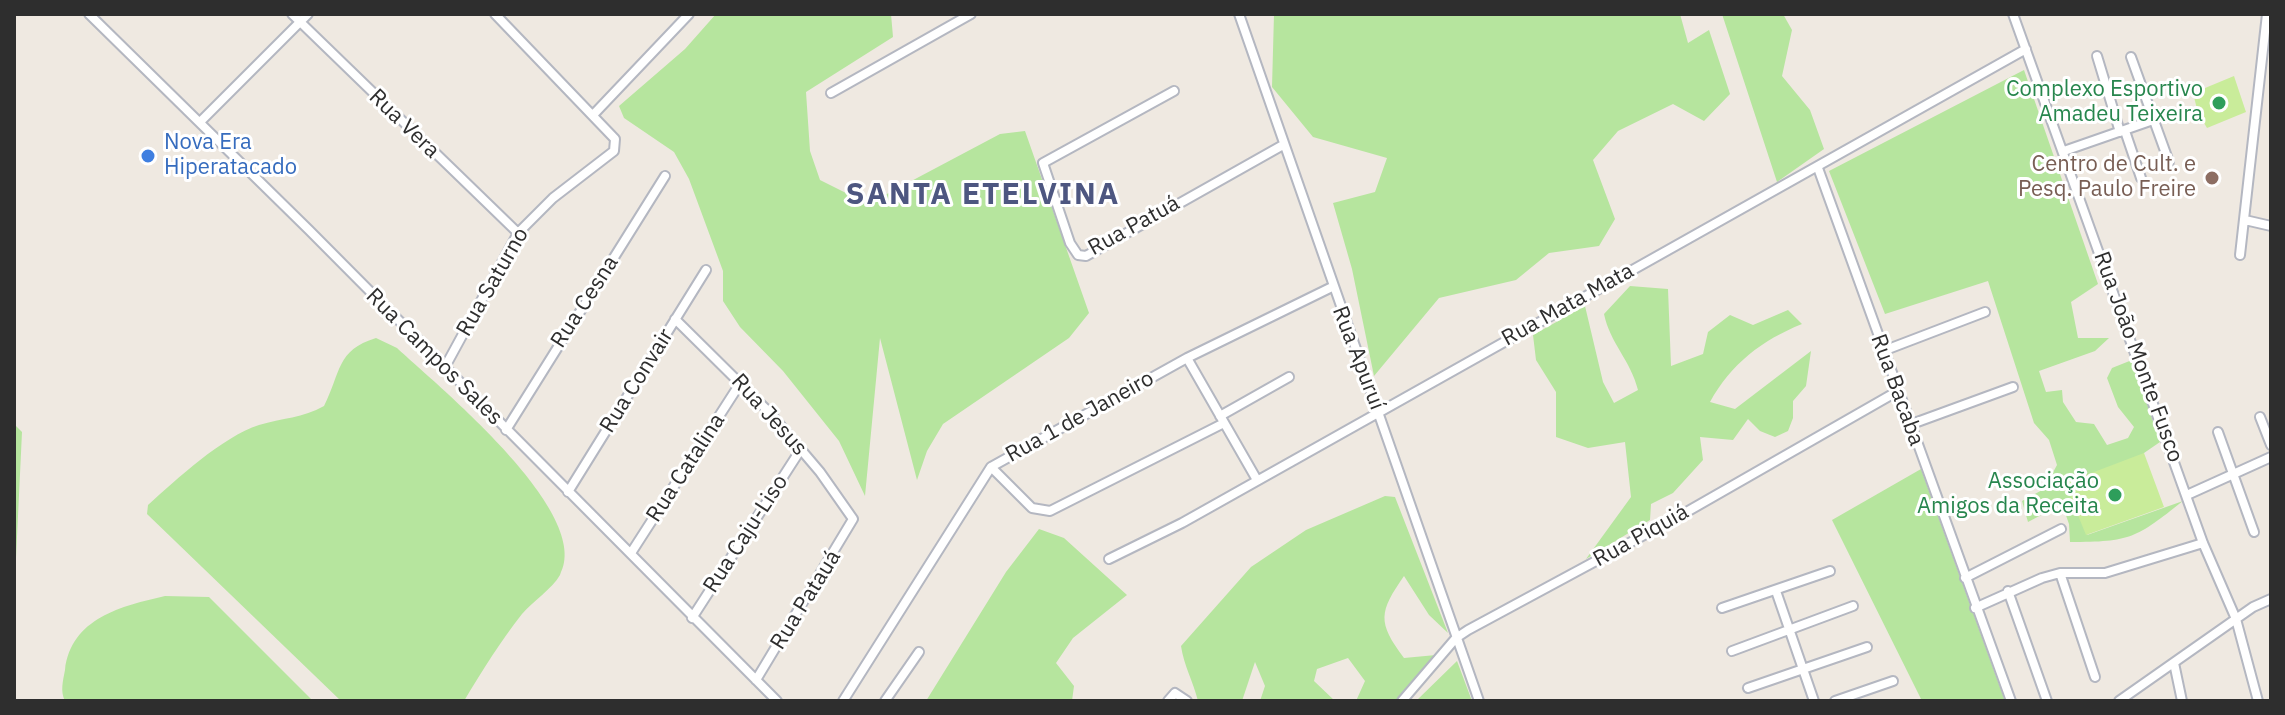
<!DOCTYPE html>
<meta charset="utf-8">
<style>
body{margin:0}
#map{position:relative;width:2285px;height:715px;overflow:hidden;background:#efe9e1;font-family:"IBM Plex Sans",sans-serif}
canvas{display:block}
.frame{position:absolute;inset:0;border:16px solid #2e2e2e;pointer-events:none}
</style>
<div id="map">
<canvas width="2285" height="715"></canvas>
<div class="frame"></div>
</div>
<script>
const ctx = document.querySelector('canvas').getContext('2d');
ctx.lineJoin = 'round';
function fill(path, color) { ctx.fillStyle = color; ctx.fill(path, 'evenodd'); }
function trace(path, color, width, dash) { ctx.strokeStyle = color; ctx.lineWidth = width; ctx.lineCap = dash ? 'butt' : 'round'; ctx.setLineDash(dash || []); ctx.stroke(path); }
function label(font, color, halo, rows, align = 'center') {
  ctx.font = font + ' "IBM Plex Sans",sans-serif'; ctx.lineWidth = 6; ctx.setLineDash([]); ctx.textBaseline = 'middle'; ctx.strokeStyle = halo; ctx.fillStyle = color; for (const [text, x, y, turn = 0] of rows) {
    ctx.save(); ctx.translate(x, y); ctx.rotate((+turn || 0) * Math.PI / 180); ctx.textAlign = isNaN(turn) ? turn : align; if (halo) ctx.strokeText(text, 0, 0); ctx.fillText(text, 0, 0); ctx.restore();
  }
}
fill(new Path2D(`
 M716,14H891L893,37L806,92L810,151L820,180L868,204L1000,134L1025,131L1089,313L1069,338L943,424L927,451L917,480L880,338L865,496L839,441L783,371L740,327L723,301V271L689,179L674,152L624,118L619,106L685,49Z
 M1274,14H1680L1688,43L1709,30L1730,94L1704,121L1673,104L1618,131L1593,160L1615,219L1599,246L1549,253L1516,280L1439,298L1374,376L1352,269L1333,203L1375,192L1387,158L1313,137L1272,87Z
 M1722,14H1783L1792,30L1782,76L1810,110L1824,149L1777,182Z
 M2024,70L2098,284L2071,302L2078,338H2109L2095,351L2039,371L2046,392L2062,390L2063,402L2076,422L2094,424L2107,445L2128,438L2134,427L2118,407L2107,378L2112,368L2132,360L2160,442L2144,453L2087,535L2183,501C2136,538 2131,542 2070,542L2069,524L2062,504L2028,522L2022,501L2044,489L2057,465L2049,440L2034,423L1988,281L1885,314L1829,171Z
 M1630,286L1668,289L1671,366L1703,354L1708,332L1730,315L1753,325L1788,310L1802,324C1762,340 1731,364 1710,402L1735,409L1811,351L1806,386L1793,401V418L1788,431L1775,437L1760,431L1748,419L1733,440L1700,437L1703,460L1673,493L1651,504L1650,520L1586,559L1631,497L1625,442L1588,448L1556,437V392L1536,360L1533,335L1585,306L1603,382L1614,403L1638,390C1631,361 1610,343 1604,314Z
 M376,338L397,348C439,387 595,514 560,575C552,589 533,601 522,614C500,642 482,671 464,701H341L147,514L148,505C177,479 222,437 259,425C282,418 303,418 324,406C341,373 336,350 376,338Z
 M14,424L22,432L14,600Z
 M1921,469L2005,701H1922L1832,520Z
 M1385,496L1395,497L1448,633L1429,615L1404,576C1379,612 1377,622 1404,658L1436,655L1395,701H1356L1365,681L1348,658L1317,669L1314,681L1335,701H1260L1265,686L1255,662L1242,701H1198C1193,681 1184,666 1181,646L1251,567L1306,530Z
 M1039,529L1064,538L1127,595L1073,638L1056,663L1074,686L1072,701H926L1006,572Z
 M165,596L209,597L313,701H65C60,691 63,681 65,670C71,618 122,606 165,596Z
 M1457,661L1472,701H1416Z`), '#b6e59e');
fill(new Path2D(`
 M2234,76L2246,112L2207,128L2198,113L2193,93Z
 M2144,453L2164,507L2086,535L2065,483Z`), '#c9ec9a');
const street = new Path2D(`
 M89,14L309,230L777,701
 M292,14L518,233
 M1239,14L1479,701
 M2013,14L2203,543L2236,619L2258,701
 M2097,56L2120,132
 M2131,57L2169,162
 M1174,91L1043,163L1070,243L1078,255L1086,256L1283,145
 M831,93L971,14
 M593,115L689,14
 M200,122L308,14
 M2125,131L2141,178
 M2064,151L2153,120
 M1818,168L2011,701
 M2245,220L2271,226
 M2240,255L2267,14
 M675,319L769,412L820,472L853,519L756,680
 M1883,351L1985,312
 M1187,358L1257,480
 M445,367L518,233L553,198L614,151L615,139L495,14
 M1220,416L1289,377
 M2260,417L2271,445
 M1909,425L2013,387
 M506,430L665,176
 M2218,432L2254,532
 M991,467L1032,508L1050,511L1224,423
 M568,492L706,270
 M2187,495L2271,457
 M631,553L741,382
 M1109,559L1182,523L2026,49
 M2060,573L2095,677
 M1965,578L2061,529
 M1776,591L1814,701
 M2008,591L2047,701
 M1722,608L1830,571
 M1975,608L2042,578L2060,573H2105L2203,543
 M692,618L801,449
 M1732,651L1853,606
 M2174,663L2182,701
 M1748,688L1867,647
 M843,701L991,467L1187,358L1332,287
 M885,701L919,652
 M1168,701L1175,693L1187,701
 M1402,701L1456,638L1468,630L1683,514L1898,391
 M1835,701L1893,681
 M2119,701L2253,607L2271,599`);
trace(street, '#b4b7c1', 12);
trace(street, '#fff', 8);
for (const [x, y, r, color] of [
 [2219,103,8,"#2e9e5b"],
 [148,156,8,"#3f7fe0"],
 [2212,178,8,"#8d6e63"],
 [2115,495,8,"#2e9e5b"]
]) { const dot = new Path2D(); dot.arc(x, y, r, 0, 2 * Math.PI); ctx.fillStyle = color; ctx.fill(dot); trace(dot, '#fff', 3); }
label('22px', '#27864d', '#fff', [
 ["Complexo Esportivo",2203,90],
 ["Amadeu Teixeira",2203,115],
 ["Associação",2099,482],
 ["Amigos da Receita",2099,507]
], 'right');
label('22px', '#2e2e2e', '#fff', [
 ["Rua Vera",404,124,44],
 ["Rua Patuá",1134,226,-29],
 ["Rua Saturno",493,282,-60],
 ["Rua Cesna",585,302,-57],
 ["Rua Mata Mata",1568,305,-29],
 ["Rua Campos Sales",434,357,45],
 ["Rua João Monte Fusco",2138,357,70],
 ["Rua Apuruí",1358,358,69],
 ["Rua Convair",637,381,-58],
 ["Rua Bacaba",1897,390,70],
 ["Rua Jesus",769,415,48],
 ["Rua 1 de Janeiro",1080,417,-29],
 ["Rua Catalina",686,468,-57],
 ["Rua Caju-Liso",746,534,-57],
 ["Rua Piquiá",1641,536,-29],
 ["Rua Patauá",806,600,-58]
]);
label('22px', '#366cbe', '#fff', [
 ["Nova Era",164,143],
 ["Hiperatacado",164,168]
], 'left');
label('22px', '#785e54', '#fff', [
 ["Centro de Cult. e",2196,165],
 ["Pesq. Paulo Freire",2196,190]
], 'right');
ctx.letterSpacing = '2px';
label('bold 30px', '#4d5680', '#fff', [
 ["SANTA ETELVINA",983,195]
]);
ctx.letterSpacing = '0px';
</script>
